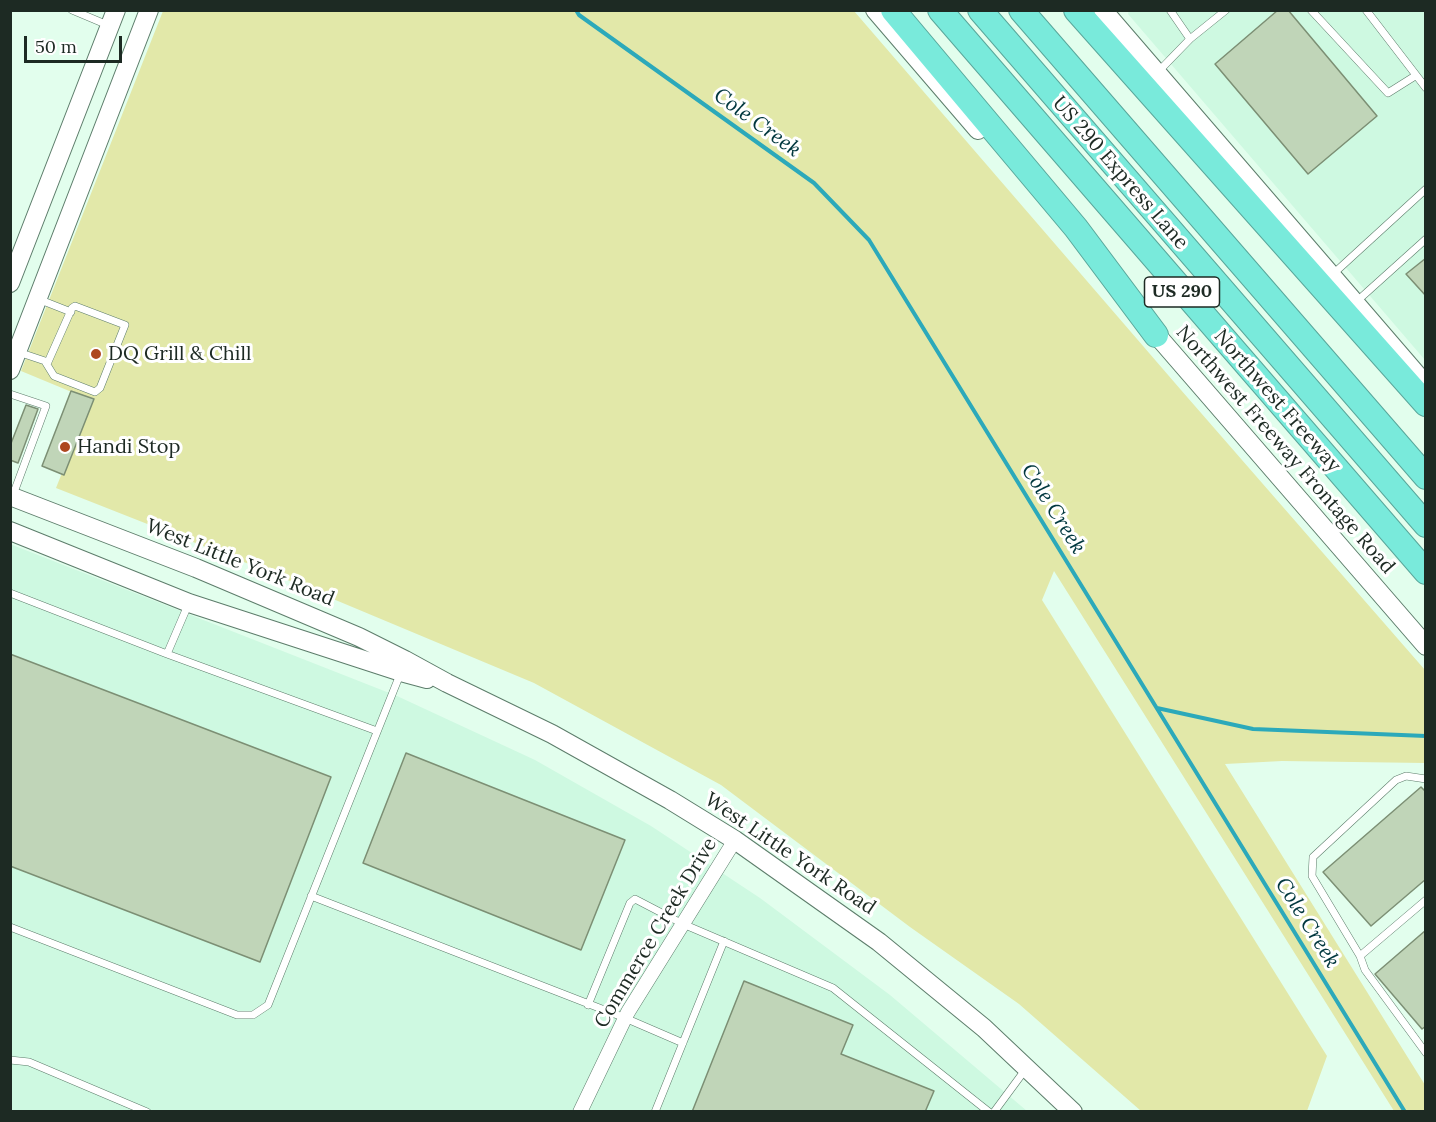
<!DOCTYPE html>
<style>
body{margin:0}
#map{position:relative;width:1436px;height:1122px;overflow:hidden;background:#e2feed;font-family:Lora,serif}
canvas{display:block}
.frame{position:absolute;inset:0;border:12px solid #1d2a23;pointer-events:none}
.scale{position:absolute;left:24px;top:36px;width:98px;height:27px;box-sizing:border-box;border:3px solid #1d2a23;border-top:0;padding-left:8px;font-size:18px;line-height:21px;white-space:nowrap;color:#1d2a23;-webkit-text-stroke:4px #fff;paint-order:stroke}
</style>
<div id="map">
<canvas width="1436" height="1122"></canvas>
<div class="frame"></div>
<div class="scale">50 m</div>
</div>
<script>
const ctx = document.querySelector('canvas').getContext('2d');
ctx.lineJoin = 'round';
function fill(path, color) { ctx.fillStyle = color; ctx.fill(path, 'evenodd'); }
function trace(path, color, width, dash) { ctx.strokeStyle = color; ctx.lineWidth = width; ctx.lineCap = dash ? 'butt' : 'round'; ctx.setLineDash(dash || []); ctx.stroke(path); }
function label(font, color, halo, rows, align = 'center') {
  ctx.font = font + ' Lora,serif'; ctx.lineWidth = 6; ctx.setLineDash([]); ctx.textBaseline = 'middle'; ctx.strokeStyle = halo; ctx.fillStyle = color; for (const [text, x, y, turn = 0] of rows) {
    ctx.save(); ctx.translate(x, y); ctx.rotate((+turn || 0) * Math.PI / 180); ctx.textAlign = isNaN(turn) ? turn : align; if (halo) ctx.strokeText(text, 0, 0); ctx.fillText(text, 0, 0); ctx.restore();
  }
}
fill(new Path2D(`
 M1129,10L1425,11V360L1128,14Z
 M10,544L397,696L535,760L651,826L760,898L890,995L1027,1111H11Z`), '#cef9e1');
fill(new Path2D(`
 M163,11H854L1181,390L1425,670V763L1282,761L1225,764L1425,1085V1111H1394L1054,571L1042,600L1327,1056L1307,1111H1141L1019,1004L910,927L721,785L534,683L259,568L56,488L91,400L21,371Z`), '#e2e8a9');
trace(new Path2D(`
 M576,10L579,15L814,183L869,240L1405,1112
 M1157,708L1253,729L1426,736`), '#2ca9ba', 4);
const building = new Path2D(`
 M1278,10H1288L1377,116L1308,174L1215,64Z
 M1426,258V296L1406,274Z
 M71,391L94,399L64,475L42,466Z
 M26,405L38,409L18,463L10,460V446Z
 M10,654L331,777L260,962L10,866Z
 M406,753L625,840L581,950L363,863Z
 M1421,787L1426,792V879L1371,926L1323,872Z
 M1426,930V1026L1422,1029L1375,974Z
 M744,981L853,1025L841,1054L934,1091L925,1112H692Z`);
fill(building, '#c0d5b8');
trace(building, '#7c8f74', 1.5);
const lane = new Path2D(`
 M72,10L110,26
 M1170,10L1190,39
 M1311,10L1388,93L1415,76
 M1366,10L1426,88
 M1157,73L1190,39L1226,10
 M1332,275L1426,189
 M38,299L71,312
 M1356,302L1426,239
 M18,352L48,362L72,308L75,306L125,325L100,388L95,392L54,376L46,363
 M10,394L46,406L13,495
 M10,593L167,654L188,605
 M167,654L377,731
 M311,896L625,1018L683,1043
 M1426,900L1360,956L1365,970L1426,1053
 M10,927L237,1015H253L268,1005L401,672
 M1360,956L1312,876L1313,857L1396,780L1406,776L1426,779
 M588,1005L630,903L635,899L683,924L833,988L989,1112
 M10,1060L29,1062L147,1112
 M655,1112L724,941
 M994,1112L1025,1070`);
const street = new Path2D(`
 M580,1112L628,1012L735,840`);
const secondary = new Path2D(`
 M875,10L978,130
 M1103,10L1426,385
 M10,283L116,10
 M1148,325L1426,646
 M10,370L149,10
 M10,496L196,568L359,637L405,660L447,683L552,734L670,800L735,840L879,942L984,1028L1073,1112
 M10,531L189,603L401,672L427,679`);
const highway = new Path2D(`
 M893,10L1076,228L1156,335
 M940,10L1426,572
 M980,10L1426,525
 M1021,10L1426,477
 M1076,10L1426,404`);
trace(lane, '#5d7d6b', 8);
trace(street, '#5d7d6b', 15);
trace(secondary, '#5d7d6b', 20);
trace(highway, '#59a79b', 26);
trace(lane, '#fff', 7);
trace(street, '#fff', 14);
trace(secondary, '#fff', 18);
trace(highway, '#79eadb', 24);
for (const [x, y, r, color] of [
 [96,354,6,"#ad471f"],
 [65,447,6,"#ad471f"]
]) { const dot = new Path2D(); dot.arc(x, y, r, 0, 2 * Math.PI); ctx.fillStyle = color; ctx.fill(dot); trace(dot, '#fff', 2); }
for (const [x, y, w] of [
 [1182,292,75]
]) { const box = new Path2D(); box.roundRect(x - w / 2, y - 15, w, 30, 4.5); ctx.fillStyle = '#fff'; ctx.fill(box); trace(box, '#1d2a23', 1.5); }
label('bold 18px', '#1d2a23', null, [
 ["US 290",1182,292]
]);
label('20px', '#1d2a23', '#fff', [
 ["US 290 Express Lane",1120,173,49],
 ["Northwest Freeway",1277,401,49],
 ["Northwest Freeway Frontage Road",1285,450,49],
 ["West Little York Road",240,563,22],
 ["West Little York Road",790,854,34],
 ["Commerce Creek Drive",656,933,-59]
]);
label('20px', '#1d2a23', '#fff', [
 ["DQ Grill & Chill",108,354],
 ["Handi Stop",77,447]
], 'left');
label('italic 21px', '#00373e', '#fff', [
 ["Cole Creek",757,123,36],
 ["Cole Creek",1053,509,58],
 ["Cole Creek",1307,923,58]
]);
</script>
